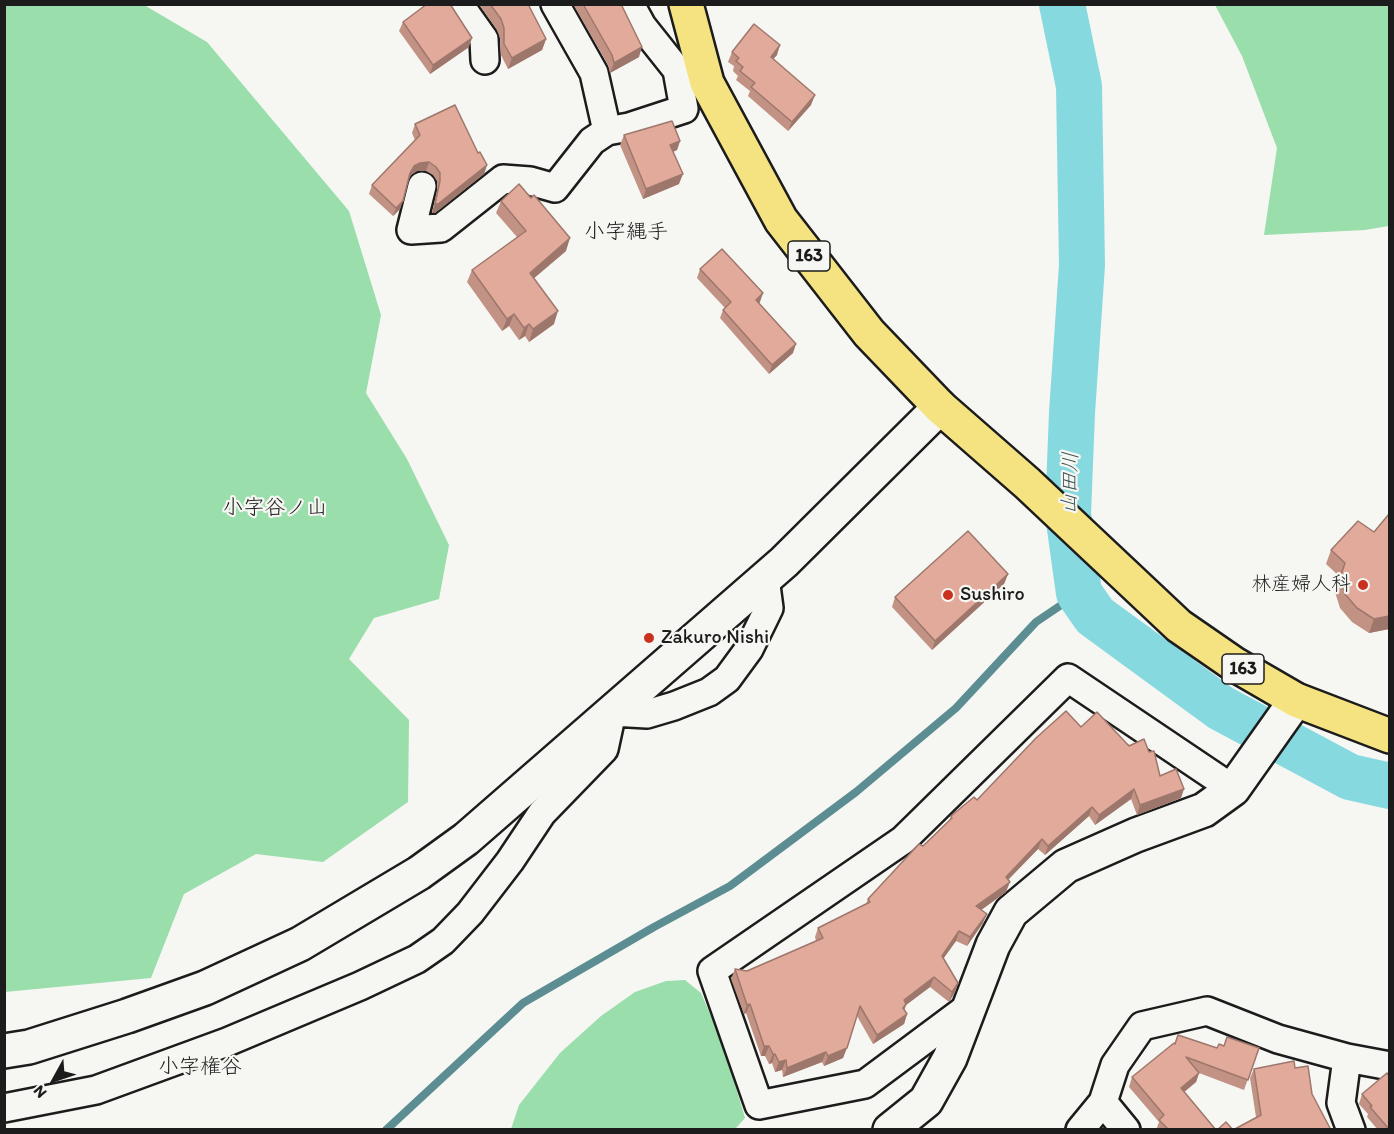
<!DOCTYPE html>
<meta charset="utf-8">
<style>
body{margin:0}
#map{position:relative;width:1394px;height:1134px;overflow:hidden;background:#f6f6f2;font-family:Itim,sans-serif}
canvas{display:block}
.frame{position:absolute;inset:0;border:6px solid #1c1c1c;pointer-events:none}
.north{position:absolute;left:24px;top:1050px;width:60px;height:60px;-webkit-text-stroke:4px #f6f6f2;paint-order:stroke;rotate:230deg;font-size:16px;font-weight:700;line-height:24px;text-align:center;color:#1c1c1c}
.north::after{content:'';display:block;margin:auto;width:21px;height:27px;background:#1c1c1c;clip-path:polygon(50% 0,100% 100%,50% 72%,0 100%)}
</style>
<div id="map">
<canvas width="1394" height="1134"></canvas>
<div class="frame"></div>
<div class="north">N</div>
</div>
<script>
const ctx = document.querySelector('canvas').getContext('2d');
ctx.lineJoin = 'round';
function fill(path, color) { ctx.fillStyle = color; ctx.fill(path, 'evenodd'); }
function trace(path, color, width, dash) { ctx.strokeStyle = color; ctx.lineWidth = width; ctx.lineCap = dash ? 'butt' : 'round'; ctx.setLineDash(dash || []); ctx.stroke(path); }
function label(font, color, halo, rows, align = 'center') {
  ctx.font = font + ' Itim,"Klee One",sans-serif'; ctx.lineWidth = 4.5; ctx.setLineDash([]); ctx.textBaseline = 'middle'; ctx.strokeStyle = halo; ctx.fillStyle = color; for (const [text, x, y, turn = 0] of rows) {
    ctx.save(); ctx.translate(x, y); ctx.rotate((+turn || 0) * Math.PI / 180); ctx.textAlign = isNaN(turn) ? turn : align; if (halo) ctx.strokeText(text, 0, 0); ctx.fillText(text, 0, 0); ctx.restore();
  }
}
fill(new Path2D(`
 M5,4L144,5L207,42L349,211L381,315L366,393L407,459L449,545L439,599L374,618L349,659L409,720L408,802L323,862L256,854L184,894L151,978L5,992Z
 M1215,5H1389V226L1365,230L1264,235L1277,148L1242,56Z
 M685,980L701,993L723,1044L745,1118L735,1129H511L519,1105L560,1053L601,1016L635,992L666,981Z`), '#99deab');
trace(new Path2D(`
 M386,1130L523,1003L654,927L730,886L856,792L956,708L1036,622L1079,593`), '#5c8d92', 8);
trace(new Path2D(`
 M1062,4L1079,86L1082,265L1072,413L1068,514L1079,593L1095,616L1221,708L1350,777L1390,786`), '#87d9e0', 46);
const minor = new Path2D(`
 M459,4L484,39L485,60
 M555,4L594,73L607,131L629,127L684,109L677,70
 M630,4L642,26L677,70L692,77
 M422,186L411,230L441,228L503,179L530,181L555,188L592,141L607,131
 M971,1005L865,1084L759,1105L712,971L903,840L1068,678L1233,789
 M1347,1058L1390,1066
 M1103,1102L1126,1130
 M4,1108L96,1090L227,1042L360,986L417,959L443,941L470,913L510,861L542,813L604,749L612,712L647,714L674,706L709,692L727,679L749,649L769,608L765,578
 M1080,1130L1103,1102L1115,1065L1142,1026L1207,1011L1278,1039L1347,1058L1341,1103L1351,1130`);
const tertiary = new Path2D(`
 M4,1051L29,1047L127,1016L205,988L300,944L419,873L466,839L784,562L940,407
 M890,1130L926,1101L950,1058L993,945L1011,912L1066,866L1136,835L1204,810L1233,789L1296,700`);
const trunk = new Path2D(`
 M686,4L707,83L781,220L869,333L940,407L1027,483L1179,626L1234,664L1296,700L1390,736`);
trace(minor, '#1c1c1c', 32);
trace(tertiary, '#1c1c1c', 38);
trace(trunk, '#1c1c1c', 38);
trace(minor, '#f6f6f2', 27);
trace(tertiary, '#f6f6f2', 33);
trace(trunk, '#f5e382', 33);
fill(new Path2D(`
 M479,4H528L546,39L542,50L508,69L501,55L500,38L497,30Z
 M573,4H621L639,57L610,73L608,65Z
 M403,22L469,47L430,74L399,31Z
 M732,52L777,55L773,59L811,105L788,131L748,96L750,91L736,80L738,76L733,71L734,66L728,62Z
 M415,124L478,153L487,165L484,174L435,213H432L437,190V181L433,175L426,171H417L411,175L409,179L400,209L393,216L369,194L372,185L415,140L412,133Z
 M624,135L680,141L677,150L673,152L679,184L643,199L620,145Z
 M501,201L566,251L534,278L554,324L529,342L525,336L519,340L509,326L502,331L467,282L472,270L517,237L496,213Z
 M700,269L760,302L759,303L793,353L769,374L720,318L723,310L725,308L697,278Z
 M1374,532L1389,629L1369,633L1352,622L1340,608L1335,592L1340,577L1326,564L1331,550Z
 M1008,574L1004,584L932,650L892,607L895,597Z
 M1081,727L1149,752L1160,776L1181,798L1137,815L1131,799L1095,825L1089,816L1045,855L1038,849L1008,880L1006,892L981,910L983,923L967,946L956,941L943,959L958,983L955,992L949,1002L930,987L906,1005L904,1010L907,1014L904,1024L873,1044L857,1016L843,1058L824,1066L822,1062L783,1077L782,1070L775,1072L772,1063L769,1064L765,1056H761L746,1013L744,1014L731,979L735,969L747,971L816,941L815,937L818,928L866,904L868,899L949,821L951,816L977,800Z
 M1175,1044L1217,1048L1224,1046L1259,1048L1244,1090L1199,1073L1196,1082L1184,1092L1216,1130H1156L1159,1122L1129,1087L1132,1077Z
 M1295,1068L1312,1094L1256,1117L1250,1078L1254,1069Z
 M1389,1076V1130H1378L1367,1117L1368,1114L1359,1104L1362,1094Z`), '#c29284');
fill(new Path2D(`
 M472,38L469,47L430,74L433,65Z
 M546,39L542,50L508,69L512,58Z
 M780,45L777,55L767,66L771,57Z
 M642,47L639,57L610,73L614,63Z
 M815,95L811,105L788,131L792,122Z
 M680,141L677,150L667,154L670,145Z
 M429,162L426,171H417L411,175L407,182L410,173L414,166L420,163Z
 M487,165L484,174L435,213H432L435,204Z
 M683,174L679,184L643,199L646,189Z
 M403,201L400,209L393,216L396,208Z
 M570,238L566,251L526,285L530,273Z
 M763,293L760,302L753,308L756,300Z
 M558,311L554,324L529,342L533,329Z
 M514,314L509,326L502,331L507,319Z
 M529,324L525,336L519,340L524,328Z
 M796,344L793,353L769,374L772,365Z
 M1008,574L1004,584L932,650L935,641Z
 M1389,616V629L1369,633L1374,619Z
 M1134,789L1131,799L1095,825L1099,815Z
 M1184,789L1181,798L1137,815L1140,805Z
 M1092,807L1089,816L1045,855L1048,846Z
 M1042,839L1038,849L1002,886L1006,877Z
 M1010,882L1006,892L973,916L976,906Z
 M987,914L983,923L967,946L970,937Z
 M959,931L956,941L938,966L942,956Z
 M934,977L930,987L906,1005L903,1013L904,1000Z
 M958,983L955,992L949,1002L952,992Z
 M750,1004L746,1013L744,1014L747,1005Z
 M907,1014L904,1024L873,1044L877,1035Z
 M764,1046H769L765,1056H761Z
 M847,1048L843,1058L824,1066L828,1056Z
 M826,1052L822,1062L783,1077L787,1068Z
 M773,1054H775L772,1063L769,1064Z
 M786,1060L782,1070L775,1072L779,1062Z
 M1199,1073L1196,1082L1177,1098L1181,1088Z`), '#9e776c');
const building = new Path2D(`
 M427,4H450L472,38L433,65L403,22Z
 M490,4H528L546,39L512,58L504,44V28L501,19Z
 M583,4H621L642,47L614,63L612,55Z
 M754,24L780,45L771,57L815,95L792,122L751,87L755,83L740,71L743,67L736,61L739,58L732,52Z
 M455,105L478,153L480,152L487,165L438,204H435L440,181V173L436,167L429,162L420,163L414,166L410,173L403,201L396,208L372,185L420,135L415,124Z
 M672,121L680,141L670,145L683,174L646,189L624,135Z
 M519,184L531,198L534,195L570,238L530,273L558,311L533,329L529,324L524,328L514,314L507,319L472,270L526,231L501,201Z
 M722,249L763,293L756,300L796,344L772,365L723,310L731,302L700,269Z
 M1389,514V616L1374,619L1357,608L1345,594L1340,578L1345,563L1331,550L1358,521L1374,532Z
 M968,531L1008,574L935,641L895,597Z
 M1066,711L1081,727L1097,712L1129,746L1144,739L1149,752L1154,751L1160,776L1176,769L1184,789L1140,805L1134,789L1099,815L1092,807L1048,846L1042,839L1006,877L1010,882L976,906L987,914L970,937L959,931L942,956L958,983L952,992L934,977L904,1000L906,1004L903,1008L907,1014L877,1035L860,1006L847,1048L828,1056L826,1052L787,1068L786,1060L779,1062L775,1054H773L769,1046H764L750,1004L747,1005L735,969L747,971L823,938L818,928L870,902L868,899L919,844L923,846L952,818L951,816L974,797L977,800L1036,738Z
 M1178,1035L1217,1048L1219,1044L1224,1046L1227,1037L1259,1048L1248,1080L1186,1057L1199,1073L1181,1088L1216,1130H1169L1159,1120L1164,1115L1132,1077L1174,1043L1175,1044Z
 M1294,1061L1295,1068L1308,1066L1312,1094L1331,1130H1233L1261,1115L1254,1069Z
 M1387,1073L1389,1076V1129L1370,1107L1372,1106L1362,1094Z
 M1226,1122L1233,1130H1217Z`);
fill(building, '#e2aa9a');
trace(building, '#9e776c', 1.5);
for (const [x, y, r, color] of [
 [1363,585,6,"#c8321e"],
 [948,595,6,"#c8321e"],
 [649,638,6,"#c8321e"]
]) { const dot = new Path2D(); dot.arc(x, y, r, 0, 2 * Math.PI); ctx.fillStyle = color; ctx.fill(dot); trace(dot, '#f6f6f2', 2); }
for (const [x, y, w] of [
 [809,256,42],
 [1243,669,42]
]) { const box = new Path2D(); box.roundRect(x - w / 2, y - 15, w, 30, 4.5); ctx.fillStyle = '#f6f6f2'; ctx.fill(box); trace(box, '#1c1c1c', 1.5); }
label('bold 18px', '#1c1c1c', null, [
 ["163",809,256],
 ["163",1243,669]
]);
label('20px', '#1c1c1c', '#f6f6f2', [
 ["林産婦人科",1351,585,"right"],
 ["Sushiro",960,595],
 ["Zakuro Nishi",661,638]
], 'left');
label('21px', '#1c1c1c', '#f6f6f2', [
 ["小字縄手",626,233],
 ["小字谷ノ山",275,509],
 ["小字権谷",200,1068]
]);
label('italic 21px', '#3c5557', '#f6f6f2', [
 ["山田川",1071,483,-88]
]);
</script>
